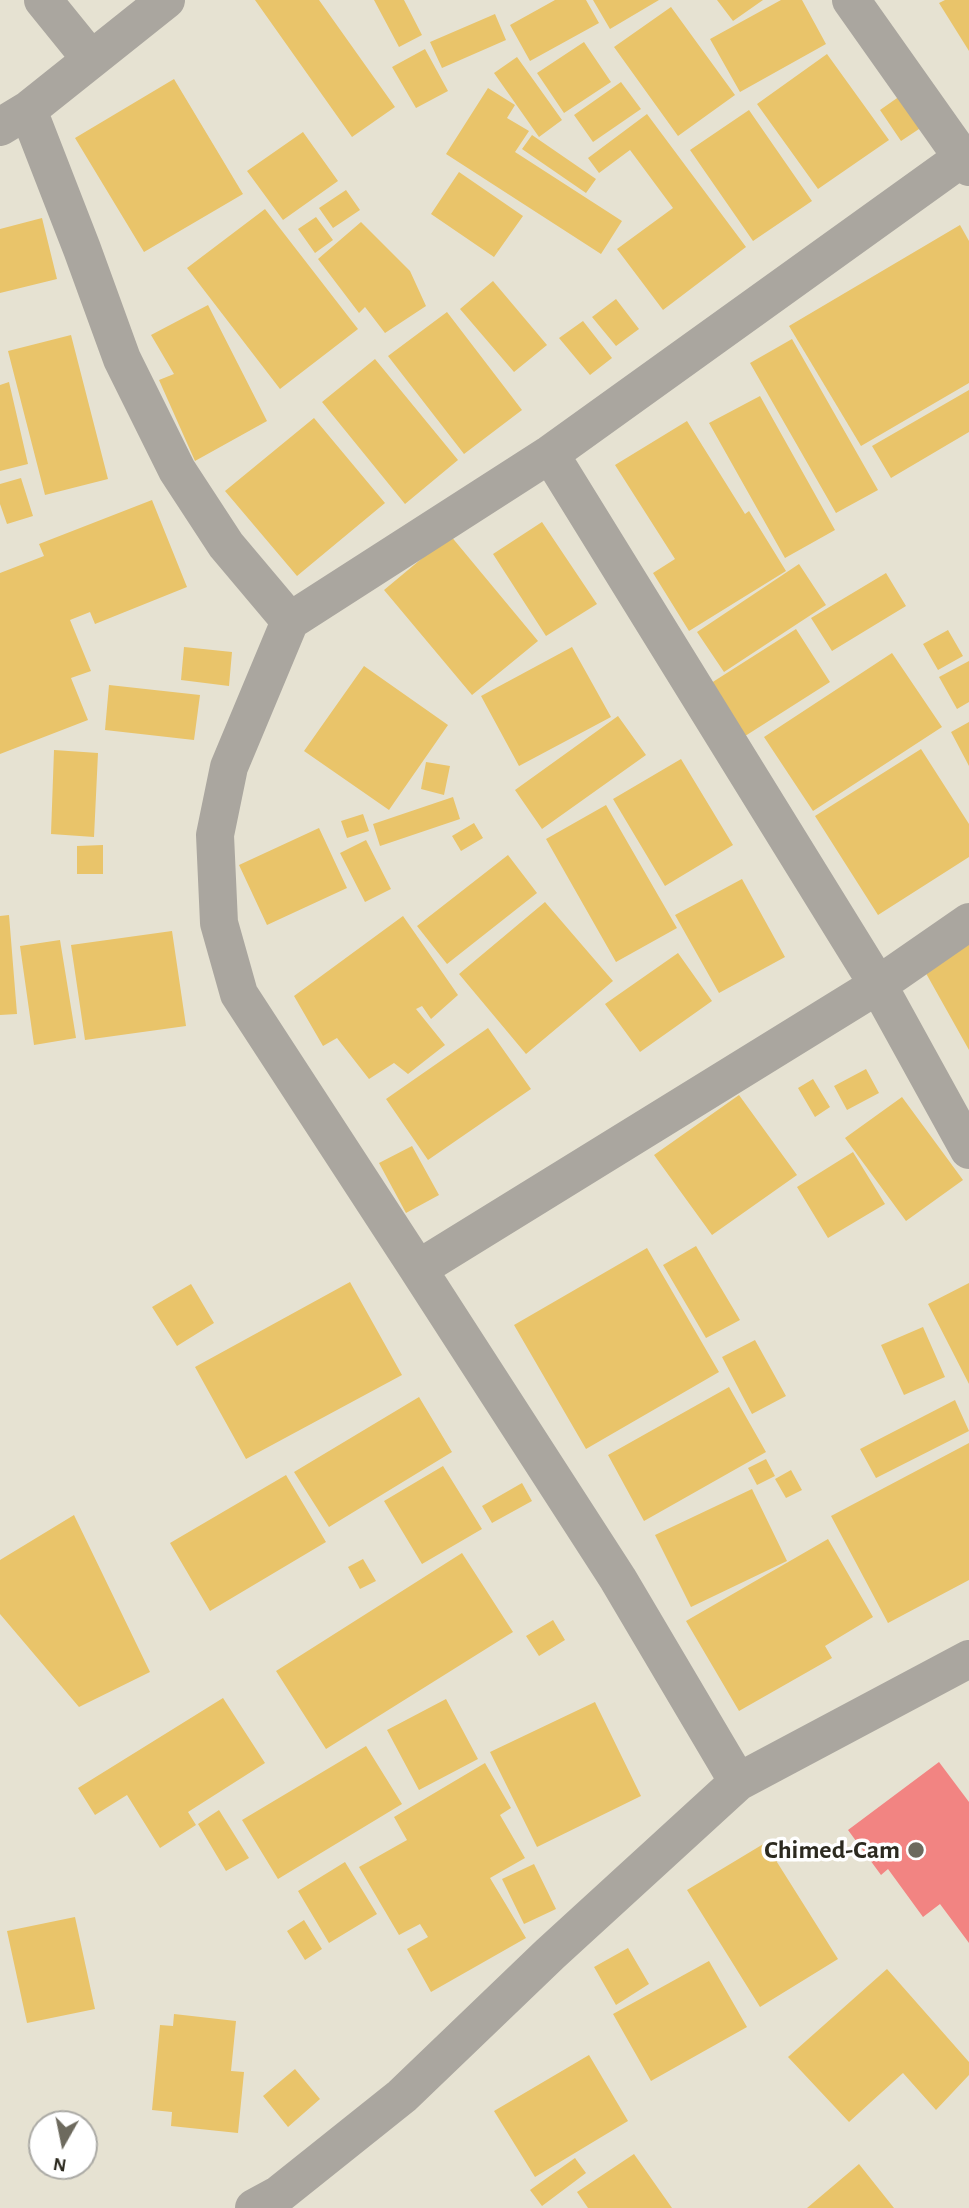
<!DOCTYPE html>
<style>
body{margin:0}
#map{position:relative;width:969px;height:2208px;overflow:hidden;background:#e6e2d2;font-family:"Alegreya Sans",sans-serif}
canvas{display:block}
.north{position:absolute;left:28px;top:2110px;width:70px;height:70px;box-sizing:border-box;background:#fff;border:2px solid #abaaa5;border-radius:50%;rotate:189deg;font-size:19px;font-weight:700;line-height:28px;text-align:center;color:#2c2a1f}
.north::after{content:'';display:block;margin:auto;width:24px;height:32px;background:#6d6a5e;clip-path:polygon(50% 0,100% 100%,50% 72%,0 100%)}
</style>
<div id="map">
<canvas width="969" height="2208"></canvas>
<div class="north">N</div>
</div>
<script>
const ctx = document.querySelector('canvas').getContext('2d');
ctx.lineJoin = 'round';
function fill(path, color) { ctx.fillStyle = color; ctx.fill(path, 'evenodd'); }
function trace(path, color, width, dash) { ctx.strokeStyle = color; ctx.lineWidth = width; ctx.lineCap = dash ? 'butt' : 'round'; ctx.setLineDash(dash || []); ctx.stroke(path); }
function label(font, color, halo, rows, align = 'center') {
  ctx.font = font + ' "Alegreya Sans",sans-serif'; ctx.lineWidth = 7; ctx.setLineDash([]); ctx.textBaseline = 'middle'; ctx.strokeStyle = halo; ctx.fillStyle = color; for (const [text, x, y, turn = 0] of rows) {
    ctx.save(); ctx.translate(x, y); ctx.rotate((+turn || 0) * Math.PI / 180); ctx.textAlign = isNaN(turn) ? turn : align; if (halo) ctx.strokeText(text, 0, 0); ctx.fillText(text, 0, 0); ctx.restore();
  }
}
fill(new Path2D(`
 M255,0H319L395,107L352,137Z
 M374,0H404L422,35L399,47Z
 M555,0H586L599,23L530,61L510,25Z
 M593,0H659L610,29Z
 M717,0H763L733,21Z
 M781,0H802L826,44L740,92L710,39Z
 M945,0H969V51L939,3Z
 M671,7L735,95L678,136L614,47Z
 M495,14L506,40L442,68L430,42Z
 M584,42L611,82L564,113L537,73Z
 M425,49L448,91L416,108L392,67Z
 M827,54L889,140L818,189L757,104Z
 M517,57L562,120L539,137L494,73Z
 M174,79L243,194L144,252L75,138Z
 M621,82L641,109L593,142L574,115Z
 M488,88L515,105L507,118L529,131L515,152L622,221L601,254L446,154Z
 M900,96L922,127L901,141L880,110Z
 M749,110L812,201L753,241L690,150Z
 M647,114L746,247L663,310L617,249L673,208L630,150L599,173L588,158Z
 M303,132L338,181L283,220L247,171Z
 M532,135L596,179L586,193L522,149Z
 M459,172L523,216L494,257L431,214Z
 M346,190L360,210L333,228L319,208Z
 M265,209L358,329L280,389L187,268Z
 M316,217L333,240L315,253L298,229Z
 M42,218L57,279L0,293V229Z
 M361,222L410,271L426,306L385,333L365,307L359,313L318,259Z
 M960,225L969,241V383L861,446L789,326Z
 M493,281L547,345L514,372L460,309Z
 M616,299L639,329L616,346L592,317Z
 M208,305L267,421L195,461L159,380L174,374L151,335Z
 M447,312L522,410L464,454L388,356Z
 M583,321L612,358L590,375L559,338Z
 M71,335L108,479L45,495L8,351Z
 M792,339L878,490L836,513L750,363Z
 M375,359L458,460L405,504L322,402Z
 M9,382L28,464L0,471V385Z
 M969,390V432L891,478L872,446Z
 M760,396L835,530L785,558L709,423Z
 M314,418L385,503L297,576L225,491Z
 M687,421L745,514L749,511L786,571L689,631L653,573L675,559L615,465Z
 M21,478L33,516L7,524L0,504V484Z
 M152,500L187,587L95,624L90,612L70,620L91,671L71,678L88,720L0,754V573L44,556L39,544Z
 M542,522L597,604L546,636L493,554Z
 M450,535L538,641L472,695L384,590Z
 M799,564L826,605L724,672L697,632Z
 M886,573L906,606L832,651L811,618Z
 M796,629L830,682L742,738L708,685Z
 M948,630L963,656L938,670L923,644Z
 M184,647L232,652L229,686L181,680Z
 M572,647L611,717L519,766L481,696Z
 M892,653L942,727L813,811L764,737Z
 M969,661V702L957,709L939,677Z
 M364,666L448,725L389,810L304,751Z
 M109,685L200,695L194,740L105,730Z
 M618,716L646,755L542,829L515,790Z
 M969,722V766L951,732Z
 M921,749L969,824V857L878,915L815,816Z
 M54,750L98,753L94,837L51,834Z
 M681,759L733,845L665,886L613,799Z
 M426,762L450,766L444,795L421,789Z
 M453,797L460,819L380,846L373,824Z
 M606,805L677,928L616,962L546,839Z
 M363,814L369,831L347,838L341,821Z
 M474,823L483,838L461,851L452,836Z
 M319,828L347,888L267,925L239,865Z
 M366,840L391,889L365,902L340,853Z
 M103,845V874H77V846Z
 M508,855L537,893L447,964L417,926Z
 M742,879L785,957L719,993L675,915Z
 M545,902L613,981L526,1054L459,974Z
 M9,915L17,1014L0,1015V916Z
 M403,916L458,995L431,1019L422,1006L416,1009L445,1045L408,1074L394,1063L369,1079L337,1038L323,1046L294,996Z
 M172,931L186,1026L85,1040L71,945Z
 M60,940L76,1038L34,1045L20,946Z
 M969,942V1050L923,968Z
 M678,953L712,1001L640,1052L605,1004Z
 M488,1028L531,1089L428,1160L386,1099Z
 M866,1069L879,1093L847,1110L834,1086Z
 M813,1079L830,1107L815,1117L798,1088Z
 M739,1095L797,1175L712,1235L654,1155Z
 M902,1097L963,1180L906,1221L845,1138Z
 M412,1146L439,1195L406,1213L379,1163Z
 M853,1152L885,1204L828,1238L797,1187Z
 M696,1246L740,1320L706,1338L663,1265Z
 M647,1248L719,1372L586,1449L514,1325Z
 M350,1282L402,1375L246,1459L195,1367Z
 M969,1283V1384L928,1304Z
 M191,1284L214,1323L177,1346L152,1307Z
 M923,1327L945,1377L904,1395L881,1345Z
 M755,1340L786,1396L752,1414L722,1357Z
 M729,1387L766,1452L644,1521L608,1455Z
 M419,1397L452,1452L329,1527L294,1472Z
 M955,1400L969,1431L876,1478L860,1449Z
 M969,1443V1580L888,1623L831,1516Z
 M766,1459L775,1476L757,1485L748,1468Z
 M443,1466L482,1529L422,1564L384,1501Z
 M791,1470L802,1490L786,1498L775,1479Z
 M286,1475L326,1542L210,1611L170,1543Z
 M522,1483L532,1501L492,1523L482,1506Z
 M752,1489L787,1561L691,1607L655,1535Z
 M74,1515L150,1672L79,1707L0,1614V1560Z
 M828,1539L873,1617L825,1646L832,1658L739,1711L686,1621Z
 M462,1553L513,1632L326,1749L276,1671Z
 M363,1559L376,1581L360,1589L348,1567Z
 M553,1620L565,1640L539,1656L526,1636Z
 M223,1698L265,1763L188,1812L196,1825L160,1848L127,1795L95,1815L78,1788Z
 M446,1699L478,1759L419,1790L387,1730Z
 M595,1702L641,1796L537,1847L490,1752Z
 M366,1746L402,1804L278,1879L242,1820Z
 M485,1763L511,1808L500,1815L525,1858L490,1878L526,1938L431,1992L407,1949L428,1937L420,1924L399,1935L359,1867L407,1840L394,1817Z
 M219,1810L249,1858L226,1871L198,1824Z
 M765,1843L838,1959L760,2007L687,1890Z
 M345,1862L377,1914L329,1943L298,1891Z
 M534,1864L556,1909L524,1924L502,1879Z
 M75,1917L95,2009L27,2023L7,1931Z
 M304,1920L322,1949L305,1960L287,1931Z
 M628,1948L649,1984L616,2005L594,1967Z
 M709,1961L747,2027L651,2081L613,2014Z
 M887,1969L969,2062V2075L936,2110L903,2073L849,2122L788,2057Z
 M174,2014L236,2021L231,2071L244,2072L238,2133L171,2126L172,2112L152,2110L160,2025L173,2026Z
 M589,2055L628,2121L535,2177L494,2111Z
 M295,2069L320,2099L288,2127L263,2096Z
 M634,2154L672,2208H588L577,2192Z
 M575,2158L586,2173L542,2206L530,2190Z
 M859,2164L894,2208H807Z`), '#e9c46a');
fill(new Path2D(`
 M939,1762L969,1802V1943L940,1904L923,1917L888,1869L881,1875L848,1830Z`), '#f28482');
trace(new Path2D(`
 M43,0L90,58
 M851,0L969,167
 M28,110L82,249L122,359L177,470L226,545L290,621
 M0,127L28,110L166,0
 M550,454L878,985L969,1150
 M418,1269L239,994L219,923L215,835L229,767L290,621L550,454L969,153
 M738,1782L618,1579L418,1269L878,985L969,922
 M254,2208L278,2195L402,2096L550,1954L738,1782L969,1659`), '#aaa69f', 38);
for (const [x, y, r, color] of [
 [916,1850,9,"#6d6a5e"]
]) { const dot = new Path2D(); dot.arc(x, y, r, 0, 2 * Math.PI); ctx.fillStyle = color; ctx.fill(dot); trace(dot, '#fff', 2.5); }
label('bold 26px', '#2c2a1f', '#fff', [
 ["Chimed-Cam",900,1850]
], 'right');
</script>
